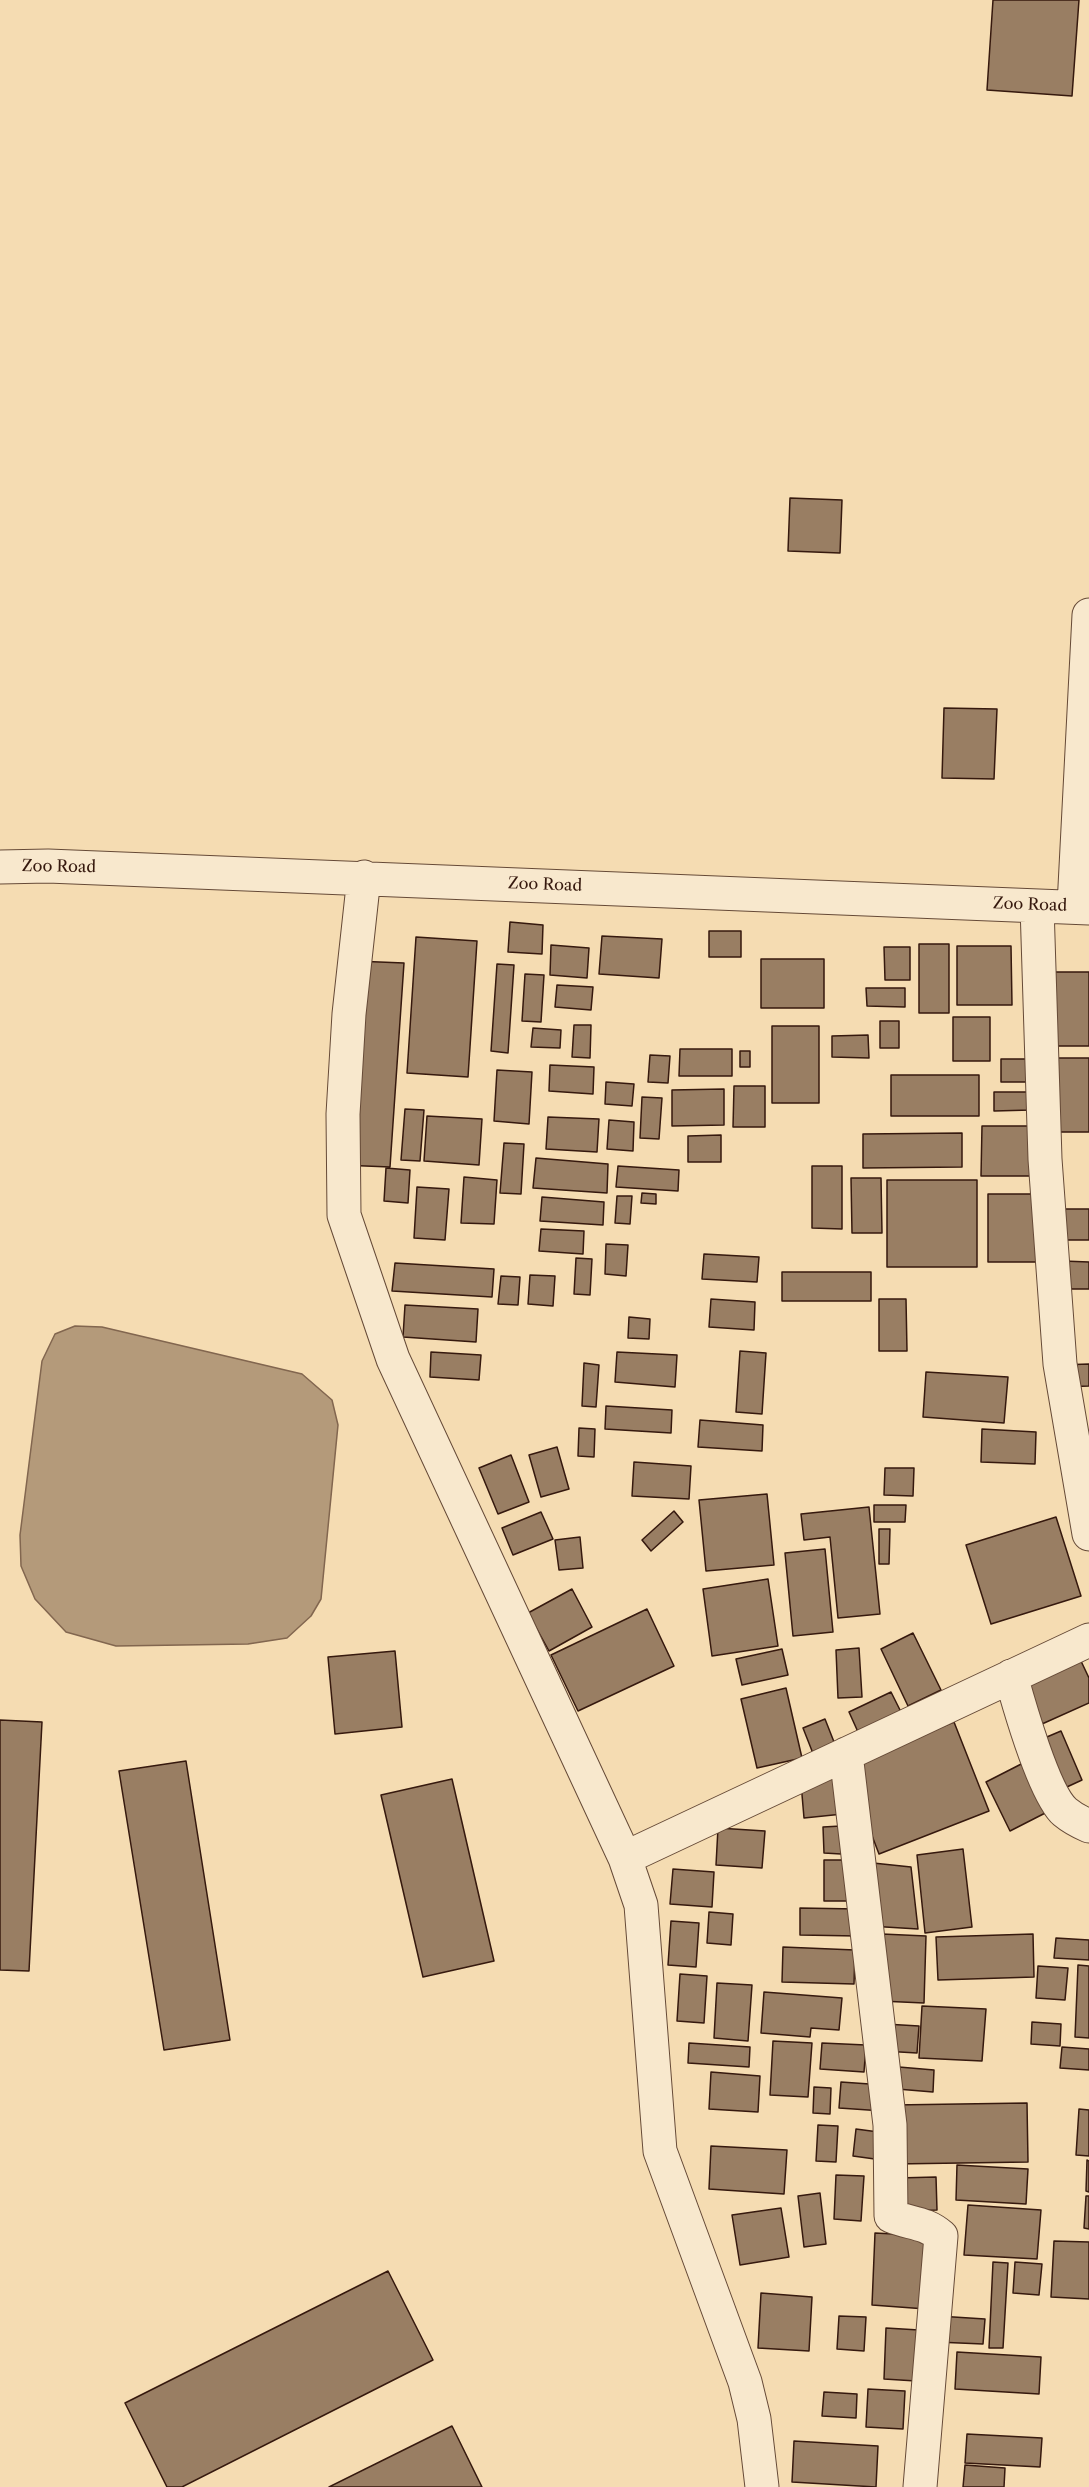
<!DOCTYPE html>
<style>
body{margin:0}
canvas{display:block;background:#f5dcb2}
</style>
<canvas width="1089" height="2487"></canvas>
<script>
const ctx = document.querySelector('canvas').getContext('2d');
ctx.lineJoin = 'round';
function fill(path, color) { ctx.fillStyle = color; ctx.fill(path, 'evenodd'); }
function trace(path, color, width, dash) { ctx.strokeStyle = color; ctx.lineWidth = width; ctx.lineCap = dash ? 'butt' : 'round'; ctx.setLineDash(dash || []); ctx.stroke(path); }
function label(font, color, halo, rows, align = 'center') {
  ctx.font = font + ' "Libre Caslon Text",serif'; ctx.lineWidth = 4.5; ctx.setLineDash([]); ctx.textBaseline = 'middle'; ctx.strokeStyle = halo; ctx.fillStyle = color; for (const [text, x, y, turn = 0] of rows) {
    ctx.save(); ctx.translate(x, y); ctx.rotate((+turn || 0) * Math.PI / 180); ctx.textAlign = isNaN(turn) ? turn : align; if (halo) ctx.strokeText(text, 0, 0); ctx.fillText(text, 0, 0); ctx.restore();
  }
}
const water = new Path2D(`
 M75,1326L102,1327L302,1374L332,1400L338,1425L321,1599L311,1616L287,1638L248,1644L116,1646L66,1632L35,1599L21,1566L20,1535L42,1361L55,1334Z`);
fill(water, '#b49a7a');
trace(water, '#82664f', 1.5);
const building = new Path2D(`
 M993,0H1079L1072,96L987,90Z
 M790,498L842,500L840,553L788,551Z
 M944,708L997,709L994,779L942,778Z
 M510,922L543,925L542,954L508,952Z
 M709,931H741V957H709Z
 M602,936L662,939L659,978L599,974Z
 M416,937L477,941L468,1077L407,1073Z
 M919,944H949V1013H919Z
 M551,945L589,948L587,978L550,975Z
 M957,946H1011L1012,1005H957Z
 M884,947H910V980H885Z
 M761,959H824V1008H761Z
 M355,961L404,963L390,1167L341,1165Z
 M497,964L514,965L508,1053L491,1051Z
 M1051,972H1089V1046H1052Z
 M525,974L544,975L541,1022L522,1021Z
 M557,985L593,987L591,1010L555,1007Z
 M866,988H905V1007L867,1006Z
 M953,1017H990V1061H953Z
 M880,1021H899V1048H880Z
 M574,1025H591L590,1058L572,1057Z
 M772,1026H819V1103H772Z
 M533,1028L561,1030L560,1048L531,1047Z
 M868,1035L869,1058L832,1057V1036Z
 M680,1049H732V1076H679Z
 M740,1051H750V1067H740Z
 M650,1055L670,1056L668,1083L648,1082Z
 M1052,1058H1089V1132H1052Z
 M1001,1059H1030L1031,1082H1001Z
 M550,1065L594,1067L593,1094L549,1091Z
 M497,1070L532,1072L529,1124L494,1121Z
 M891,1075H979V1116H891Z
 M606,1082L634,1084L632,1106L605,1104Z
 M734,1086H765V1127H733Z
 M724,1089V1125L672,1126V1090Z
 M994,1092H1031V1110L994,1111Z
 M642,1097L662,1098L659,1139L640,1138Z
 M405,1109L424,1110L420,1161L401,1160Z
 M427,1116L482,1119L479,1165L424,1161Z
 M548,1117L599,1119L597,1152L546,1149Z
 M609,1120L634,1122L633,1151L607,1149Z
 M982,1126H1032V1176H981Z
 M962,1133V1167L863,1168V1134Z
 M721,1135V1162H688V1136Z
 M504,1143L524,1144L521,1194L500,1193Z
 M536,1158L608,1164L607,1193L533,1188Z
 M618,1166L679,1170L678,1191L616,1187Z
 M812,1166H842V1229L812,1228Z
 M386,1168L410,1170L408,1203L384,1201Z
 M464,1177L497,1180L494,1224L461,1223Z
 M851,1178H881L882,1233H852Z
 M887,1180H977V1267H887Z
 M417,1187L449,1189L445,1240L414,1238Z
 M642,1193L656,1194V1204L641,1203Z
 M988,1194H1037L1036,1262H988Z
 M617,1196H632L630,1224L615,1223Z
 M542,1197L604,1202L603,1225L540,1221Z
 M1059,1209H1089V1240H1059Z
 M541,1229L584,1231L583,1254L539,1251Z
 M606,1244L628,1245L626,1276L605,1274Z
 M704,1254L759,1257L757,1282L702,1279Z
 M576,1258L592,1259L590,1295L574,1294Z
 M1063,1261L1089,1262V1289H1063Z
 M395,1263L494,1269L492,1297L392,1291Z
 M782,1272H871V1301H782Z
 M530,1275L555,1276L553,1306L528,1304Z
 M501,1276L520,1277L518,1305L498,1304Z
 M711,1299L755,1302L754,1330L709,1327Z
 M879,1299H906L907,1351H879Z
 M405,1305L478,1309L476,1342L403,1337Z
 M629,1317L650,1319L649,1339L628,1338Z
 M740,1351L766,1353L762,1414L736,1412Z
 M431,1352L481,1355L479,1380L430,1377Z
 M617,1352L677,1355L675,1387L615,1382Z
 M584,1363L599,1365L596,1407L582,1406Z
 M1089,1364V1386L1061,1387L1060,1365Z
 M926,1372L1008,1377L1004,1423L923,1417Z
 M606,1406L672,1410L671,1433L605,1429Z
 M700,1420L763,1425L762,1451L698,1447Z
 M579,1428L595,1429L594,1457L578,1456Z
 M982,1429L1036,1432L1035,1464L981,1462Z
 M557,1447L569,1489L541,1497L529,1455Z
 M511,1455L529,1502L498,1514L479,1468Z
 M634,1462L691,1466L689,1499L632,1496Z
 M885,1468H914L913,1496L884,1495Z
 M767,1494L774,1565L706,1571L699,1500Z
 M874,1505H906L905,1522H874Z
 M869,1507L880,1614L838,1618L830,1537L804,1540L801,1514Z
 M674,1511L683,1522L651,1551L642,1540Z
 M541,1512L553,1539L513,1555L502,1528Z
 M1056,1517L1081,1596L991,1624L966,1545Z
 M879,1529H890L889,1564H879Z
 M580,1537L583,1568L559,1570L555,1540Z
 M825,1549L833,1632L793,1636L785,1553Z
 M768,1579L778,1646L712,1656L703,1589Z
 M572,1589L592,1627L549,1651L528,1613Z
 M647,1609L674,1666L578,1711L551,1655Z
 M913,1633L941,1690L908,1706L881,1649Z
 M859,1648L862,1697L838,1698L836,1650Z
 M782,1649L788,1675L742,1685L736,1659Z
 M395,1651L402,1727L335,1734L328,1657Z
 M1080,1659L1089,1678V1703L1042,1724L1024,1684Z
 M786,1688L802,1758L757,1768L741,1699Z
 M891,1692L901,1712L858,1732L849,1712Z
 M825,1719L836,1747L814,1756L803,1728Z
 M0,1720L42,1722L29,1971L0,1970Z
 M954,1722L989,1811L879,1854L845,1765Z
 M1061,1731L1082,1780L1056,1792L1035,1742Z
 M1033,1758L1057,1807L1010,1831L986,1782Z
 M186,1761L230,2040L164,2050L119,1771Z
 M839,1778L843,1814L804,1818L801,1783Z
 M452,1779L494,1961L423,1977L381,1795Z
 M841,1826V1854L824,1853L823,1827Z
 M718,1828L765,1831L762,1868L716,1865Z
 M963,1849L972,1927L925,1933L917,1855Z
 M824,1860H851V1901H824Z
 M873,1863L911,1867L918,1929L869,1926Z
 M673,1869L714,1872L712,1907L670,1904Z
 M800,1908L857,1909V1936L800,1935Z
 M709,1912L733,1914L731,1945L707,1943Z
 M671,1921L699,1923L696,1967L668,1965Z
 M882,1934L926,1936L924,2003L880,2001Z
 M1033,1934L1034,1977L938,1980L936,1937Z
 M1056,1938L1089,1940V1960L1054,1958Z
 M783,1947L855,1950L854,1984L782,1982Z
 M1078,1965L1089,1966V2038L1075,2037Z
 M1038,1966L1068,1968L1065,2000L1036,1998Z
 M680,1974L707,1976L704,2023L677,2021Z
 M717,1983L752,1985L748,2041L714,2038Z
 M764,1992L842,1998L839,2030L811,2028L810,2037L761,2033Z
 M922,2006L986,2009L982,2061L919,2058Z
 M1032,2022L1061,2024L1060,2046L1031,2044Z
 M885,2024L919,2026L917,2053L883,2051Z
 M773,2041L812,2043L808,2097L770,2095Z
 M689,2043L750,2047L749,2067L688,2063Z
 M822,2043L866,2045L864,2072L820,2069Z
 M1062,2047L1089,2049V2070L1060,2068Z
 M899,2067L934,2070L933,2092L897,2089Z
 M711,2072L760,2076L758,2112L709,2109Z
 M841,2082L884,2085L883,2111L839,2108Z
 M814,2087L831,2088L830,2114L813,2113Z
 M1027,2103L1028,2162L894,2164L893,2105Z
 M1079,2109L1089,2110V2156L1076,2155Z
 M818,2125L838,2126L836,2162L816,2161Z
 M856,2129L886,2133L882,2160L853,2156Z
 M711,2146L787,2150L784,2194L709,2189Z
 M1087,2160L1089,2161V2192L1086,2191Z
 M957,2165L1028,2169L1026,2204L956,2200Z
 M836,2175L864,2176L861,2221L834,2219Z
 M936,2177L937,2210L897,2211V2178Z
 M820,2193L826,2244L804,2247L798,2196Z
 M1086,2196H1089V2229L1084,2228Z
 M968,2205L1041,2210L1037,2259L964,2255Z
 M781,2208L789,2257L740,2265L732,2215Z
 M875,2233L931,2236L926,2309L872,2305Z
 M1054,2241L1089,2242V2299L1051,2297Z
 M993,2262L1008,2263L1003,2348H989Z
 M1015,2262L1042,2264L1039,2295L1013,2293Z
 M388,2271L433,2360L182,2487H167L125,2403Z
 M761,2293L812,2297L809,2351L758,2348Z
 M839,2316L866,2317L864,2351L837,2349Z
 M938,2316L985,2319L983,2344L936,2342Z
 M886,2328L919,2330L916,2381L884,2379Z
 M957,2352L1041,2357L1039,2394L955,2389Z
 M868,2389L905,2391L903,2429L866,2427Z
 M824,2392L857,2394L856,2418L822,2416Z
 M452,2426L482,2487H329Z
 M967,2434L1042,2438L1040,2467L965,2463Z
 M794,2441L878,2446L876,2487L792,2482Z
 M965,2465L1005,2468L1004,2487H963Z`);
fill(building, '#997e63');
trace(building, '#36190e', 1.5);
const minor = new Path2D(`
 M0,867L48,866L1089,908
 M364,877L349,1014L343,1114L344,1215L393,1359L625,1858L641,1905L660,2151L745,2382L754,2419L762,2487
 M1037,906L1045,1159L1060,1364L1089,1534
 M1074,906L1089,615
 M1011,1676C1019,1705 1044,1794 1065,1812C1071,1817 1082,1823 1089,1826
 M846,1754L890,2125L891,2216C911,2224 925,2222 941,2236L920,2487
 M625,1858L1089,1640`);
trace(minor, '#664a37', 35);
trace(minor, '#f8e8cd', 33);
label('16px', '#36190e', '#f8e8cd', [
 ["Zoo Road",59,867,1],
 ["Zoo Road",545,885,2],
 ["Zoo Road",1030,905,2]
]);
</script>
